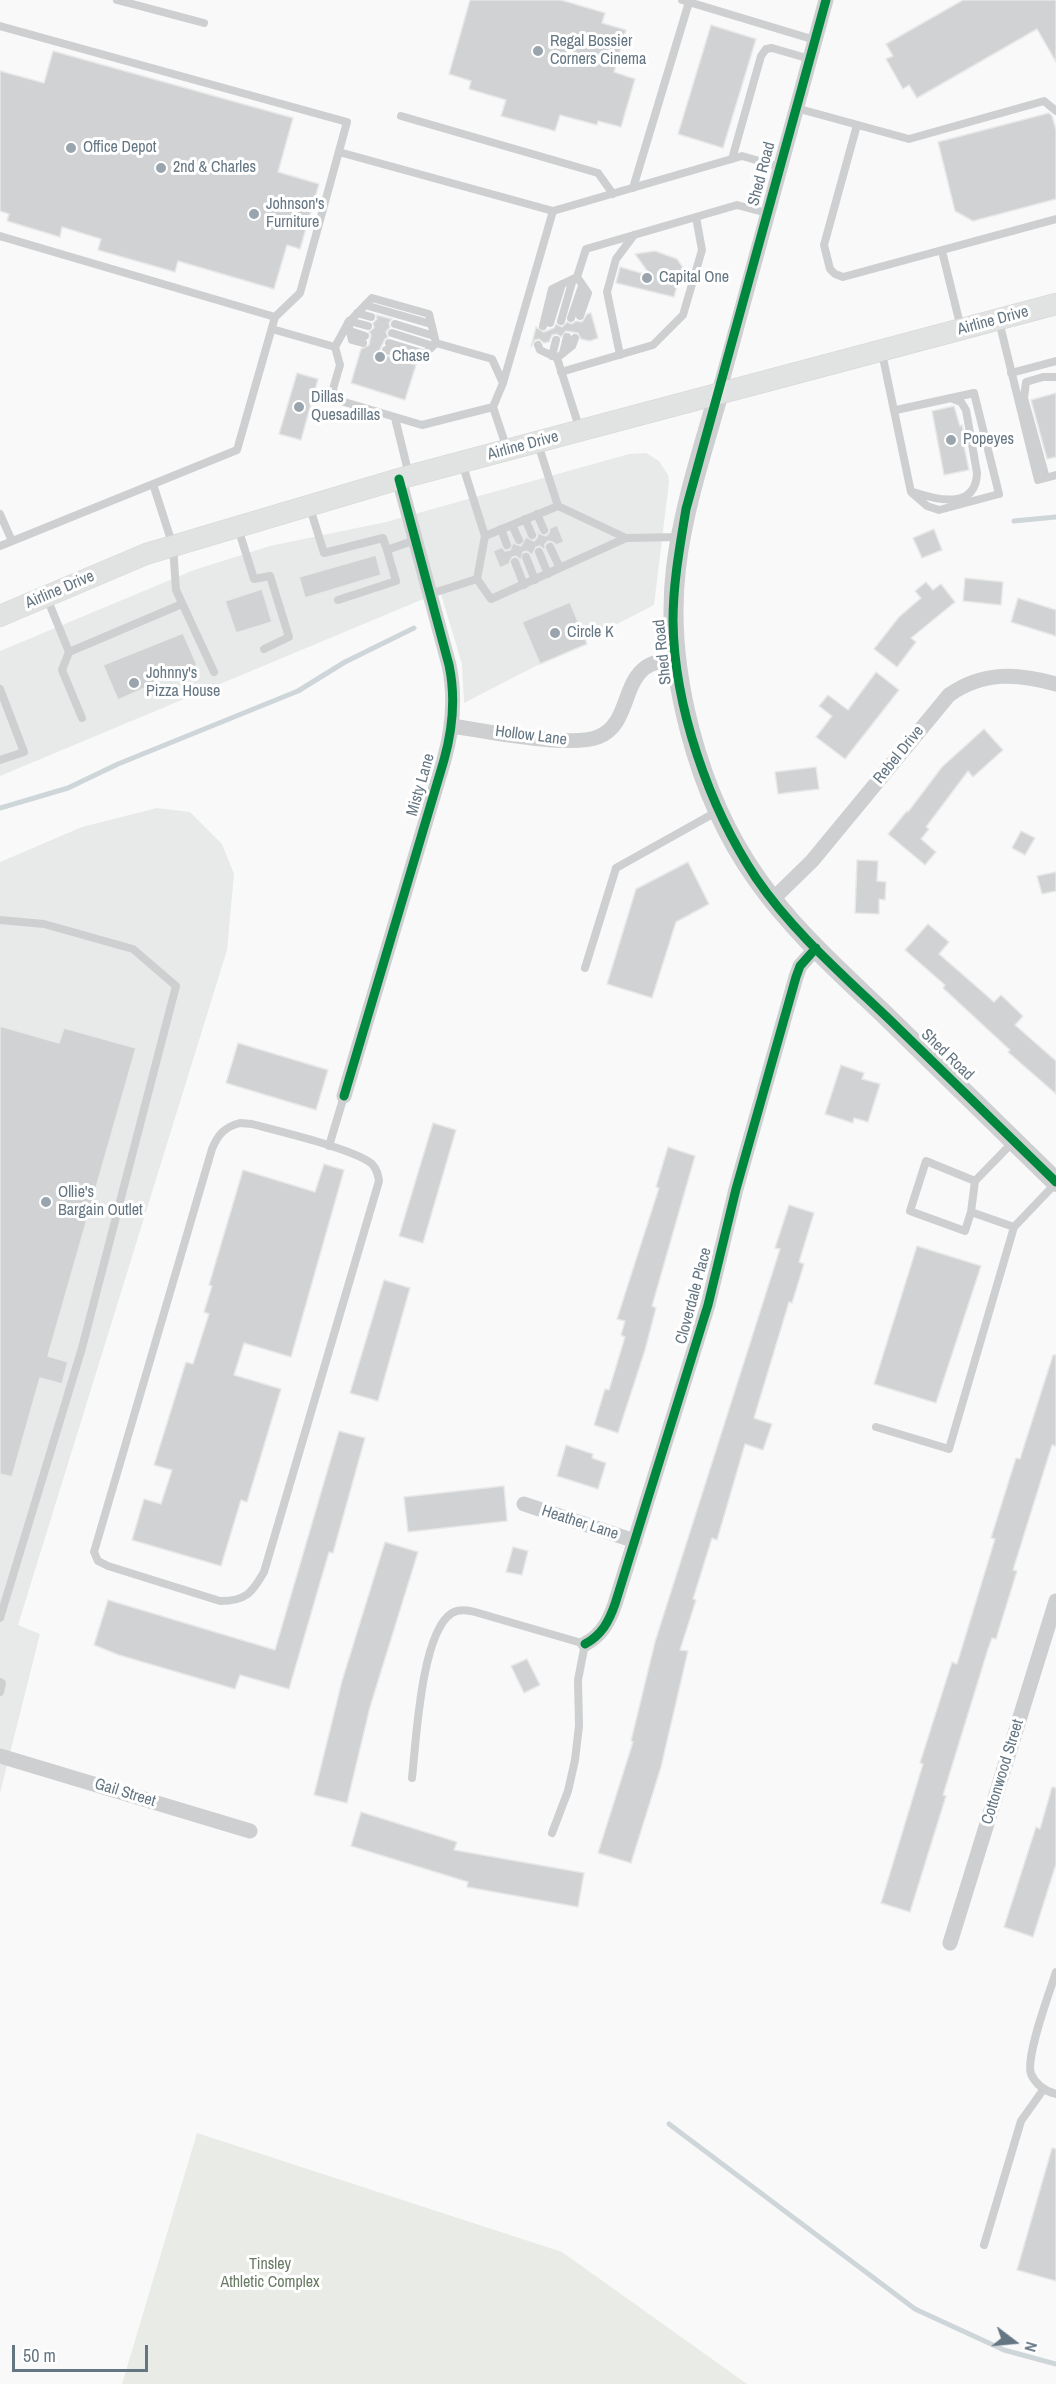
<!DOCTYPE html>
<style>
body{margin:0}
#map{position:relative;width:1056px;height:2384px;overflow:hidden;background:#f9f9f9;font-family:"Archivo Narrow",sans-serif}
canvas{display:block}
.north{position:absolute;left:984px;top:2312px;width:60px;height:60px;-webkit-text-stroke:4px #fff;paint-order:stroke;rotate:106deg;font-size:16px;font-weight:700;line-height:24px;text-align:center;color:#657683}
.north::after{content:'';display:block;margin:auto;width:21px;height:27px;background:#657683;clip-path:polygon(50% 0,100% 100%,50% 72%,0 100%)}
.scale{position:absolute;left:12px;top:2345px;width:136px;height:27px;box-sizing:border-box;border:3px solid #657683;border-top:0;padding-left:8px;font-size:18px;line-height:21px;white-space:nowrap;color:#657683;-webkit-text-stroke:4px #fff;paint-order:stroke}
</style>
<div id="map">
<canvas width="1056" height="2384"></canvas>
<div class="north">N</div>
<div class="scale">50 m</div>
</div>
<script>
const ctx = document.querySelector('canvas').getContext('2d');
ctx.lineJoin = 'round';
function fill(path, color) { ctx.fillStyle = color; ctx.fill(path, 'evenodd'); }
function trace(path, color, width, dash) { ctx.strokeStyle = color; ctx.lineWidth = width; ctx.lineCap = dash ? 'butt' : 'round'; ctx.setLineDash(dash || []); ctx.stroke(path); }
function label(font, color, halo, rows, align = 'center') {
  ctx.font = font + ' "Archivo Narrow",sans-serif'; ctx.lineWidth = 6; ctx.setLineDash([]); ctx.textBaseline = 'middle'; ctx.strokeStyle = halo; ctx.fillStyle = color; for (const [text, x, y, turn = 0] of rows) {
    ctx.save(); ctx.translate(x, y); ctx.rotate((+turn || 0) * Math.PI / 180); ctx.textAlign = isNaN(turn) ? turn : align; if (halo) ctx.strokeText(text, 0, 0); ctx.fillText(text, 0, 0); ctx.restore();
  }
}
fill(new Path2D(`
 M646,453L659,461L668,475L669,482L654,605L464,703L462,664L441,594L421,600L0,776V651L194,570L270,546L386,522L629,454Z
 M157,808L190,812L222,844L234,874L227,950L18,1625L40,1634L0,1793V862L82,827Z`), '#e8e9e9');
fill(new Path2D(`
 M197,2133L562,2252L747,2384H122Z`), '#e8ebe6');
trace(new Path2D(`
 M1014,521L1056,517
 M0,808L68,788L118,764L298,691L345,662L414,628
 M669,2124L915,2309L1004,2350L1056,2364`), '#ced6d9', 5);
const building = new Path2D(`
 M470,0H561L605,13L602,23L626,30L614,72L635,79L621,127L598,121L597,125L560,115L555,131L501,116L506,100L469,89L471,81L449,74Z
 M963,0H1056V62L1037,29L917,98L909,85L903,89L886,59L893,56L886,44Z
 M711,25L756,39L723,148L678,134Z
 M53,51L293,118L278,172L319,184L300,249L287,245L274,289L178,261L175,272L98,250L101,239L62,227L60,237L7,221L9,214L0,211V71L44,83Z
 M1049,113L1052,116L1056,130V199L973,221L955,211L938,142Z
 M655,251L677,259L684,269L676,273L678,282L674,297L616,283L620,267L651,276L635,254Z
 M591,313L598,338L590,341L581,339L578,333L566,331L561,337L557,334L552,335L549,342L544,343L539,339L535,340L531,347L536,327L544,332L554,328L556,324L562,327L567,322L572,324L576,321L582,322L587,314Z
 M376,315L392,319L389,323L390,327L386,332L388,337L385,339L380,349L381,354L416,365L405,400L351,383L361,349L369,345L371,335L369,332L374,328L373,323L377,319Z
 M297,373L318,379L301,440L279,434Z
 M1056,393V457L1047,459L1031,400Z
 M954,406L960,426L962,425L965,440L963,441L969,470L944,475L932,411Z
 M557,525L564,542L556,545L553,542L548,541L545,544V550L540,546L536,547L532,555L527,551L523,552L521,560L516,556L512,557L509,564L500,568L493,551L502,547L505,551L510,550L513,543L521,546L526,537L534,541L537,538L538,533L546,536L549,533L550,528Z
 M934,529L942,550L922,558L913,538Z
 M376,555L381,575L305,598L299,577Z
 M965,578L1003,582L1001,605L963,601Z
 M926,582L933,590L941,584L955,602L911,638L916,642L897,667L874,649L899,617L921,598L915,591Z
 M262,589L272,622L236,633L225,601Z
 M1018,598L1056,610V636L1011,622Z
 M570,602L587,644L540,664L522,622Z
 M183,633L197,665L118,700L103,665Z
 M876,672L899,690L845,759L816,737L832,716L819,706L828,695L848,710Z
 M984,729L1003,750L973,777L968,771L926,827L929,829L921,839L936,852L925,865L888,834L907,811L908,812L942,767Z
 M816,767L819,789L778,794L775,772Z
 M1021,831L1035,838L1025,855L1012,848Z
 M857,860L878,861L877,881L886,882L885,900L879,899V914L855,913Z
 M688,862L709,904L676,922L652,998L607,984L636,889Z
 M1056,872V891L1042,894L1037,876Z
 M928,924L949,942L939,954L994,1002L1001,995L1023,1016L1015,1025L1056,1061V1094L1008,1052L1010,1050L943,988L945,985L905,950Z
 M0,1026L59,1043L64,1028L136,1048L48,1356L68,1362L62,1384L40,1378L12,1477L0,1474Z
 M238,1043L328,1070L316,1110L226,1083Z
 M841,1065L864,1073L862,1079L880,1084L868,1122L854,1118L853,1123L825,1114Z
 M433,1123L456,1130L423,1243L399,1236Z
 M668,1147L695,1156L652,1306L656,1308L645,1350L618,1433L594,1425L605,1389L609,1390L625,1337L621,1335L625,1321L617,1319L659,1188L656,1187Z
 M324,1164L344,1170L291,1357L244,1343L234,1375L281,1389L247,1502L241,1500L221,1566L132,1540L144,1499L161,1504L172,1470L154,1465L186,1362L193,1364L209,1314L204,1312L212,1286L209,1285L243,1170L315,1192Z
 M789,1205L814,1213L799,1262L804,1264L792,1303L789,1302L754,1418L772,1424L763,1450L745,1444L717,1540L712,1538L693,1599L696,1600L680,1650L688,1651L661,1767L631,1863L598,1853L633,1742L631,1741L655,1642L780,1249L775,1248Z
 M917,1246L981,1266L936,1403L874,1384Z
 M384,1280L410,1288L378,1401L350,1393Z
 M1053,1355H1056V1446L1052,1445L1013,1570L1017,1571L996,1639L992,1638L988,1649L943,1795L946,1796L910,1912L881,1903L923,1764L920,1763L952,1662L957,1664L995,1539L991,1538L1016,1458L1020,1459Z
 M339,1431L365,1438L333,1553L329,1552L289,1689L240,1675L235,1689L119,1655L94,1645L108,1600L275,1650Z
 M566,1445L593,1454L592,1458L606,1463L598,1489L557,1476Z
 M504,1486L507,1521L408,1532L404,1497Z
 M385,1542L418,1552L370,1707L347,1803L314,1795L342,1681Z
 M513,1547L528,1551L522,1575L506,1572Z
 M527,1659L540,1685L524,1693L511,1666Z
 M1052,1787L1056,1788V1864L1033,1937L1004,1927L1036,1827L1040,1829Z
 M361,1812L457,1842L454,1850L584,1873L578,1907L467,1887L468,1882L351,1846Z
 M1052,2148L1056,2149V2281L1017,2270Z`);
fill(building, '#d0d2d3');
trace(building, '#e8e8e8', 1.5);
const secondary = new Path2D(`
 M0,616L146,554L409,476L1056,304`);
trace(secondary, '#d5d6d7', 22);
trace(new Path2D(`
 M117,0L204,23
 M682,0L815,40
 M0,26L347,122L300,293L275,317
 M796,108L909,139L1044,101L1056,111
 M401,116L598,173L613,194
 M857,125L824,245L830,269L835,274L843,277L1056,219
 M339,152L553,211
 M732,159L761,56L766,49L772,48L810,59
 M633,188L689,2
 M0,236L275,317L237,450L0,546
 M942,251L961,328
 M365,305L431,324
 M357,313L371,317
 M580,316L588,293L577,277L586,249L737,205L767,213
 M571,318L582,286
 M349,321L368,326
 M561,321L573,279
 M999,321L1038,480L1056,475
 M348,323L352,340L363,343
 M550,323L562,284
 M395,324L434,336
 M543,326L552,289L577,277
 M272,329L335,347
 M350,331L365,336
 M392,333L433,346
 M575,338L572,346L557,358L580,430
 M389,343L425,354
 M538,345L540,350L557,358
 M386,350L419,360L436,343
 M563,353L567,337
 M882,353L911,492L927,506L939,510L999,494L974,393L896,410
 M620,355L607,292L616,259L634,235
 M552,356L556,340
 M561,372L653,345L683,315L702,250L696,217
 M1011,373L1056,361
 M493,407L422,425L341,401L334,396L333,389L340,365L335,347L348,323L372,298L429,314L436,343L492,359L503,383
 M395,418L409,475
 M538,444L558,506
 M507,449L493,407L503,383L553,211L742,156L780,167
 M462,463L485,536
 M1046,478L1024,398L1026,382L1043,377H1056
 M153,484L173,546L176,590L214,672
 M913,492C937,500 976,510 977,473L966,410L961,402L953,399
 M310,508L324,553L383,538L387,550
 M0,514L12,541
 M537,514L544,530
 M525,519L532,535
 M512,525L519,540
 M238,528L254,579L270,576L289,637L264,649
 M501,529L507,545
 M626,538L558,506L485,536L477,579L491,599L626,538L680,537
 M550,547L560,568
 M539,552L548,574
 M526,557L535,580
 M515,562L524,585
 M430,594L477,579
 M47,598L69,652
 M338,600L396,581L387,550L415,540
 M0,689L24,752L0,760
 M82,718L62,670L69,652L182,604
 M0,920L44,924L133,949L176,986L82,1348L0,1618
 M585,968L616,868L718,811
 M240,1123L252,1124C277,1131 355,1149 372,1164C377,1169 378,1175 379,1181L264,1572C252,1593 246,1601 220,1601L108,1566L98,1561L94,1552L212,1149C218,1134 225,1127 240,1123Z
 M329,1146L344,1096
 M975,1181L971,1212L965,1231L910,1211L926,1161L975,1181L1013,1142
 M971,1212L1014,1227L1056,1183
 M876,1427L949,1449L1014,1227
 M0,1682L2,1683L0,1692
 M412,1778C416,1743 421,1632 452,1613C459,1609 468,1610 475,1612L585,1644L578,1680L579,1726L575,1760L568,1791L552,1833
 M1056,1972C1050,1991 1025,2057 1031,2074C1036,2085 1045,2091 1056,2094
 M984,2245L1021,2121L1043,2090`), '#cecfd0', 8);
trace(new Path2D(`
 M718,396L826,0
 M452,726C486,731 569,748 598,737C629,725 622,684 646,667C655,661 667,660 677,659
 M773,899L812,861L949,695C983,671 1018,673 1056,684
 M344,1096L444,760C453,728 456,698 449,665L399,479
 M524,1504L635,1541
 M585,1644C602,1635 609,1621 615,1604L708,1305L736,1189L796,977L800,966L816,948
 M0,1756L250,1831
 M950,1943L1056,1601`), '#cecfd0', 15);
trace(new Path2D(`
 M718,396C702,452 683,509 676,568C664,670 698,796 757,879C792,929 838,970 882,1012C940,1069 998,1125 1056,1182`), '#cecfd0', 20);
trace(secondary, '#e1e2e2', 21);
trace(new Path2D(`
 M826,0L686,509C680,546 673,583 673,621C674,707 709,807 756,878C792,931 844,976 890,1020C945,1074 1001,1128 1056,1182
 M344,1096L444,760C453,728 456,698 449,665L399,479
 M585,1644C602,1635 609,1621 615,1604L708,1305L736,1189L796,977L800,966L816,948`), '#00873e', 9);
for (const [x, y, r, color] of [
 [538,51,6,"#99a4ac"],
 [71,148,6,"#99a4ac"],
 [161,168,6,"#99a4ac"],
 [254,214,6,"#99a4ac"],
 [647,278,6,"#99a4ac"],
 [380,357,6,"#99a4ac"],
 [299,407,6,"#99a4ac"],
 [951,440,6,"#99a4ac"],
 [555,633,6,"#99a4ac"],
 [134,683,6,"#99a4ac"],
 [46,1202,6,"#99a4ac"]
]) { const dot = new Path2D(); dot.arc(x, y, r, 0, 2 * Math.PI); ctx.fillStyle = color; ctx.fill(dot); trace(dot, '#fff', 2); }
label('16px', '#657683', '#fff', [
 ["Regal Bossier",550,42],
 ["Corners Cinema",550,60],
 ["Office Depot",83,148],
 ["2nd & Charles",173,168],
 ["Johnson's",266,205],
 ["Furniture",266,223],
 ["Capital One",659,278],
 ["Chase",392,357],
 ["Dillas",311,398],
 ["Quesadillas",311,416],
 ["Popeyes",963,440],
 ["Circle K",567,633],
 ["Johnny's",146,674],
 ["Pizza House",146,692],
 ["Ollie's",58,1193],
 ["Bargain Outlet",58,1211]
], 'left');
label('16px', '#657683', '#fff', [
 ["Shed Road",762,174,-75],
 ["Airline Drive",993,321,-15],
 ["Airline Drive",523,446,-15],
 ["Airline Drive",60,590,-23],
 ["Shed Road",663,652,-96],
 ["Hollow Lane",531,736,7],
 ["Rebel Drive",899,755,-51],
 ["Misty Lane",421,785,-74],
 ["Shed Road",947,1055,44],
 ["Cloverdale Place",694,1296,-75],
 ["Heather Lane",580,1523,18],
 ["Cottonwood Street",1003,1772,-73],
 ["Gail Street",125,1793,17]
]);
label('16px', '#687a64', '#fff', [
 ["Tinsley",270,2265],
 ["Athletic Complex",270,2283]
]);
</script>
